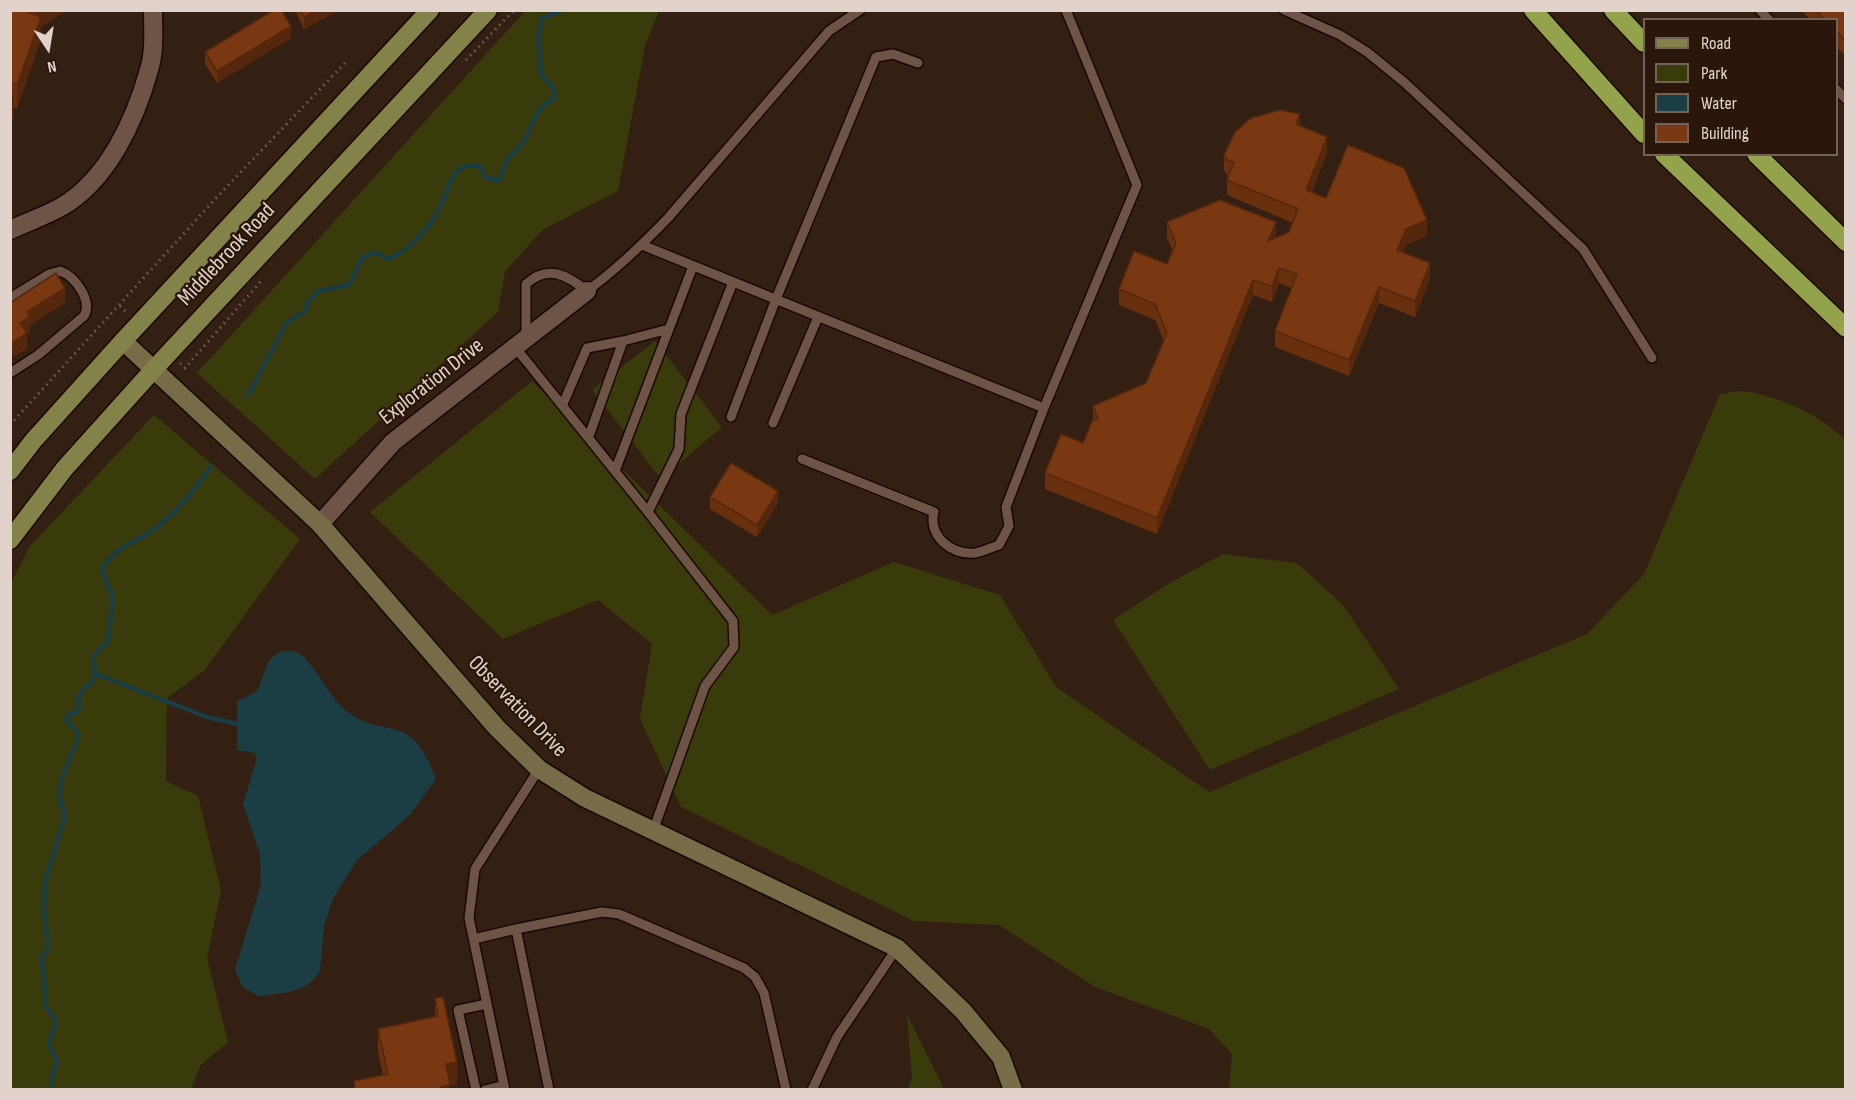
<!DOCTYPE html>
<style>
body{margin:0}
#map{position:relative;width:1856px;height:1100px;overflow:hidden;background:#341f13;font-family:"Sofia Sans Condensed",sans-serif}
canvas{display:block}
.frame{position:absolute;inset:0;border:12px solid #e1d3cb;pointer-events:none}
.legend{position:absolute;left:1643px;top:18px;width:195px;height:138px;box-sizing:border-box;background:#2a160a;border:2px solid #736257;margin:0;padding:8px 10px;list-style:none;font-size:18px;color:#e1d3cb}
.legend li{display:flex;align-items:center;gap:12px;height:30px}
.legend b{width:30px;border:2px solid #736257}
.north{position:absolute;left:18px;top:18px;width:60px;height:60px;-webkit-text-stroke:4px #2a160a;paint-order:stroke;rotate:168deg;font-size:16px;font-weight:700;line-height:24px;text-align:center;color:#e1d3cb}
.north::after{content:'';display:block;margin:auto;width:21px;height:27px;background:#e1d3cb;clip-path:polygon(50% 0,100% 100%,50% 72%,0 100%)}
</style>
<div id="map">
<canvas width="1856" height="1100"></canvas>
<div class="frame"></div>
<ul class="legend">
<li><b style="height:8px;background:#838349"></b>Road</li>
<li><b style="height:16px;background:#393b0b"></b>Park</li>
<li><b style="height:16px;background:#1a3e43"></b>Water</li>
<li><b style="height:16px;background:#793811"></b>Building</li>
</ul>
<div class="north">N</div>
</div>
<script>
const ctx = document.querySelector('canvas').getContext('2d');
ctx.lineJoin = 'round';
function fill(path, color) { ctx.fillStyle = color; ctx.fill(path, 'evenodd'); }
function trace(path, color, width, dash) { ctx.strokeStyle = color; ctx.lineWidth = width; ctx.lineCap = dash ? 'butt' : 'round'; ctx.setLineDash(dash || []); ctx.stroke(path); }
function label(font, color, halo, rows, align = 'center') {
  ctx.font = font + ' "Sofia Sans Condensed",sans-serif'; ctx.lineWidth = 4.5; ctx.setLineDash([]); ctx.textBaseline = 'middle'; ctx.strokeStyle = halo; ctx.fillStyle = color; for (const [text, x, y, turn = 0] of rows) {
    ctx.save(); ctx.translate(x, y); ctx.rotate((+turn || 0) * Math.PI / 180); ctx.textAlign = isNaN(turn) ? turn : align; if (halo) ctx.strokeText(text, 0, 0); ctx.fillText(text, 0, 0); ctx.restore();
  }
}
fill(new Path2D(`
 M525,11H659L645,46L618,191L542,230L505,272L498,312L315,479L197,373Z
 M655,341L722,427L661,479L592,390Z
 M532,381L772,615L894,562L1000,595L1056,687L1209,792L1587,634L1644,574L1720,394C1729,393 1739,390 1748,392C1782,397 1821,416 1845,440V1089H1229L1232,1054L1209,1029L1095,987L999,925L914,921L681,807L640,719L652,644L598,600L503,639L370,512Z
 M154,415L300,539L204,671L167,698L166,781L198,796L221,890L207,958L228,1042L201,1065L191,1089H11V583L30,546Z
 M1223,554L1297,563L1343,605L1399,689L1210,770L1113,620L1168,584Z
 M907,1015L944,1089H908L912,1078Z`), '#393b0b');
fill(new Path2D(`
 M282,651C286,651 293,650 296,652C310,657 328,693 340,705C379,745 410,704 436,779L409,816L358,859L333,898L324,927L320,971C306,994 283,993 258,996L242,986L235,970L261,884L260,855L243,804L257,758L254,753L237,750V701L256,692C266,676 263,659 282,651Z`), '#1a3e43');
trace(new Path2D(`
 M248,395L287,322L305,311L308,301L318,291L349,285L362,258L374,252L388,259C407,253 432,225 440,207C449,190 450,158 481,167L485,177L499,181C503,175 502,169 505,163C509,155 516,152 521,145C533,129 533,107 554,99C558,88 547,83 541,75L538,35L542,18L563,10
 M96,674L207,717L237,724
 M52,1090L51,1081L57,1062L49,1044L56,1021L46,1007L42,958L48,947L44,908L45,882L65,816L59,796L61,780L78,739L77,732L66,720L70,713H76L79,707L78,697C92,675 98,688 93,657L108,641L113,599L102,570C114,545 139,542 159,526C180,509 196,488 211,466`), '#1a3e43', 4.5);
const lane = new Path2D(`
 M1284,10L1340,35L1367,52L1405,83L1583,249L1652,358
 M1760,10L1769,20
 M1836,89L1846,99
 M642,245L1044,408
 M10,298L49,274L60,271C75,276 93,301 84,316L38,355L10,373
 M526,339V284C548,264 567,275 587,291C617,269 643,244 668,218L829,31L860,10
 M515,347L648,512L679,449L681,414L733,282
 M563,404L587,348L623,341
 M731,417L776,299L876,57L893,54L918,63
 M773,423L818,317
 M589,436L623,341L669,329
 M802,459L934,512C928,536 951,555 975,553C983,552 992,547 999,545L1009,526L1006,507L1044,408L1137,185L1066,10
 M615,471L693,266
 M648,512L733,621L734,647L705,686L653,831
 M474,939L516,929
 M476,1090L458,1010L487,1004
 M485,1090L504,1085
 M505,1090L469,918L475,869L539,769
 M549,1090L516,929L602,912L619,914L744,968L755,977L764,993L786,1090
 M812,1090L837,1037L897,948`);
const street = new Path2D(`
 M10,230C27,222 45,216 61,207C108,180 135,120 149,70C155,51 153,30 153,10
 M320,524L393,442L587,291`);
const secondary = new Path2D(`
 M123,341L320,524L497,728L539,769L585,798L897,948L963,1011L1001,1057L1013,1090`);
const primary = new Path2D(`
 M10,471L33,441L123,341L430,10
 M10,540L65,468L154,369L488,10`);
const highway = new Path2D(`
 M1533,10L1644,134
 M1613,10L1644,43
 M1664,154L1846,328
 M1756,154L1846,242`);
trace(lane, '#1b0801', 12);
trace(street, '#1b0801', 21);
trace(secondary, '#1b0801', 21);
trace(primary, '#1b0801', 21);
trace(highway, '#1b0801', 21);
trace(new Path2D(`
 M466,60L514,10
 M120,306L128,314
 M180,363L185,368L262,280
 M10,425L217,197L345,63`), '#736056', 3, [1.5, 4.5]);
trace(lane, '#6d5447', 9);
trace(street, '#6d5447', 18);
trace(secondary, '#786c48', 18);
trace(primary, '#838349', 18);
trace(highway, '#92a34b', 18);
fill(new Path2D(`
 M10,10H67L41,27V39L17,108L14,107V117L10,125Z
 M295,10H339L304,29Z
 M1801,10H1845V56L1836,46V20H1810Z
 M291,38L217,83L205,64V52Z
 M1300,126L1327,153L1312,192L1427,236L1406,245L1403,252L1430,279L1415,317L1379,303L1349,376L1275,347V331L1292,288L1279,283L1272,302L1253,295L1157,534L1045,489V473L1083,443L1093,421V406L1146,383L1164,341L1155,320L1119,305V289L1167,264L1173,251L1167,238V222L1276,238L1289,232L1293,223L1227,195V180L1228,176L1227,175L1224,170V155Z
 M710,497L778,503L757,537L710,509Z
 M435,998L457,1085L450,1086V1089H354V1081L383,1075L378,1052V1029L435,1017Z`), '#68300f');
fill(new Path2D(`
 M37,10H67L41,27V39L17,108V85L37,28Z
 M316,10H339L304,29V17Z
 M291,26V38L217,83V71Z
 M14,94V117L10,125V102Z
 M1300,114V129L1296,124Z
 M1327,137V153L1306,206V190Z
 M1427,220V236L1406,245L1397,265V250L1406,229Z
 M1276,222V238L1268,241Z
 M1430,263V279L1415,317V301Z
 M1279,268V283L1272,302V286Z
 M1253,280V295L1157,534V518Z
 M1379,287V303L1349,376V360Z
 M65,288V303L30,326V332L27,334V349L10,359V344L20,323L27,312Z
 M778,491V503L757,537V525Z
 M457,1062V1085L450,1086V1089H440L446,1064Z`), '#55270c');
const building = new Path2D(`
 M10,10H23L41,17L17,85L10,83Z
 M274,10H281L291,26L217,71L205,52Z
 M301,10H316L304,17Z
 M1816,10H1845V40L1836,31V20H1825Z
 M10,93L14,94L10,102Z
 M1280,110L1300,114L1296,124L1327,137L1306,190L1326,198L1348,145L1404,168L1427,220L1406,229L1397,250L1430,263L1415,301L1379,287L1349,360L1275,331L1297,274L1279,268L1272,286L1253,280L1157,518L1045,473L1061,434L1083,443L1092,421L1098,419L1093,406L1146,383L1167,333L1155,304L1119,289L1134,251L1167,264L1176,243L1167,222L1220,200L1276,222L1268,241L1289,232L1298,209L1227,180L1234,162L1227,160L1224,155L1235,132L1251,118Z
 M56,273L65,288L27,312L30,316L20,323L27,333L10,344V303Z
 M731,463L778,491L757,525L710,497Z
 M443,997L457,1062L446,1064L450,1085L440,1087L441,1089H355L354,1081L388,1074L378,1029L438,1016L435,998Z`);
fill(building, '#793811');
trace(building, '#55270c', 1.5);
label('22px', '#e1d3cb', '#2a160a', [
 ["Middlebrook Road",227,255,-47],
 ["Exploration Drive",432,382,-38],
 ["Observation Drive",517,707,46]
]);
</script>
